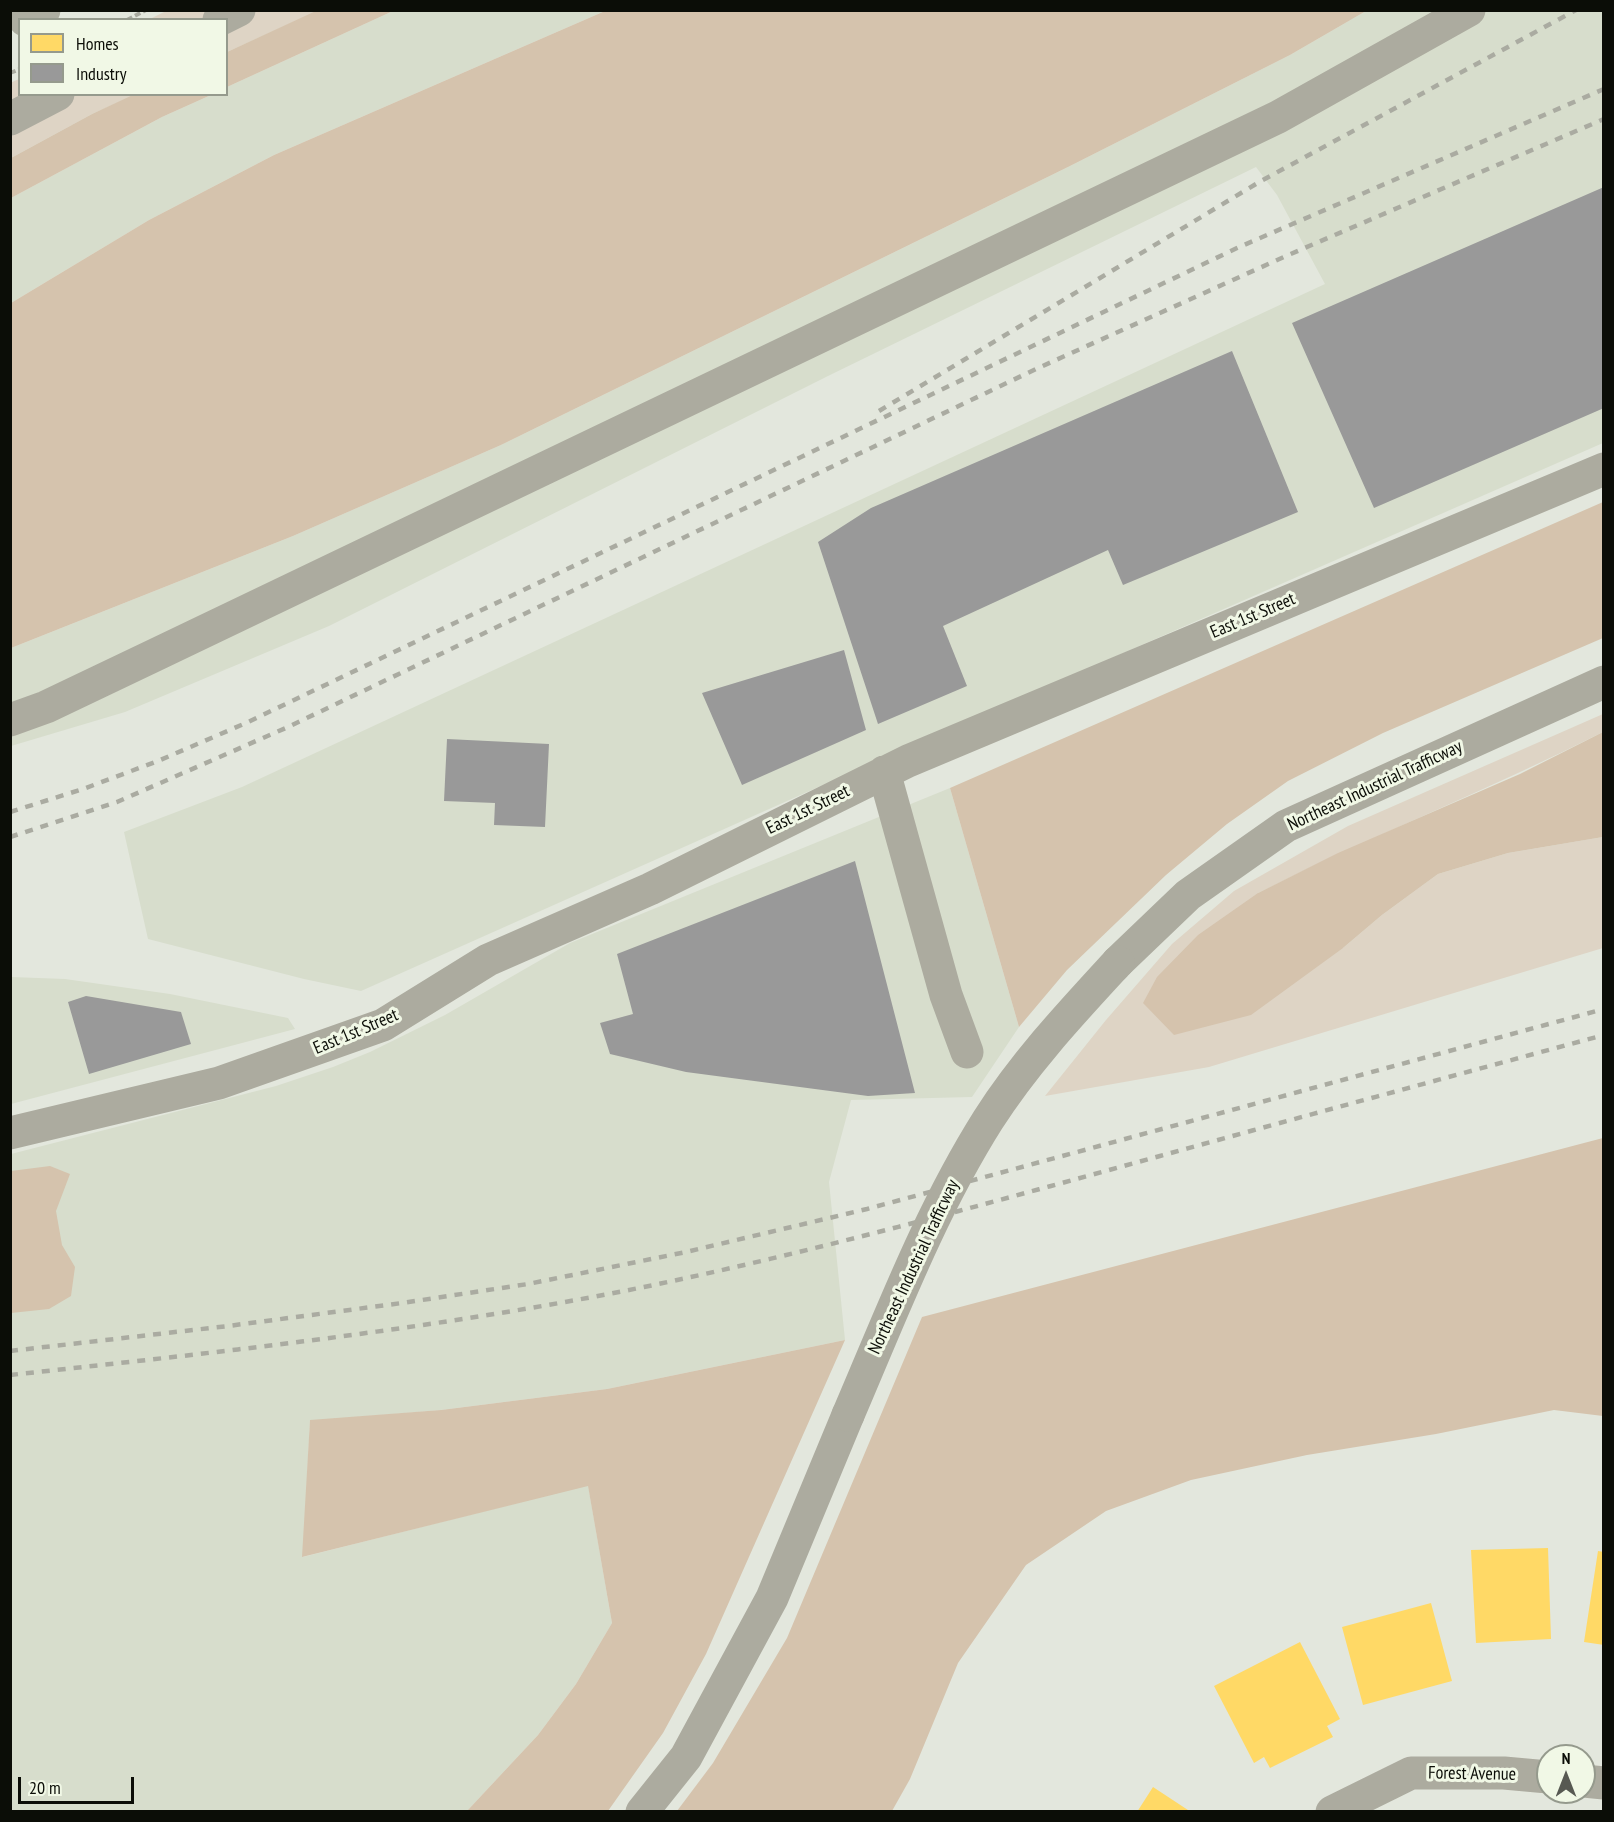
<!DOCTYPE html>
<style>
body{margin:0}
#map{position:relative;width:1614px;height:1822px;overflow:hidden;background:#e3e7dd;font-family:"PT Sans Narrow",sans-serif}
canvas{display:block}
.frame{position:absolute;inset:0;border:12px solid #0b0d07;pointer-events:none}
.legend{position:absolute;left:18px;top:18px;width:210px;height:78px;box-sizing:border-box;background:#f1f8e6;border:2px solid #959a8d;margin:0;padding:8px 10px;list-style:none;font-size:18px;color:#0b0d07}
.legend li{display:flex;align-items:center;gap:12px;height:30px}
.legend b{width:30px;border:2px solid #959a8d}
.north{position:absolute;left:1536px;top:1744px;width:60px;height:60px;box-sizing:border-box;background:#f1f8e6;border:2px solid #959a8d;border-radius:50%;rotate:0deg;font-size:16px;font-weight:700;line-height:24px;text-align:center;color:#0b0d07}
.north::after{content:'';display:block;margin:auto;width:21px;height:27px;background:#575952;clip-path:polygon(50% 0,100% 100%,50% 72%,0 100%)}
.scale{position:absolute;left:18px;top:1777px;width:116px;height:27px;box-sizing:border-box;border:3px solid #0b0d07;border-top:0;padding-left:8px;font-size:18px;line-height:21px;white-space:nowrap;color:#0b0d07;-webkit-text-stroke:4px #f1f8e6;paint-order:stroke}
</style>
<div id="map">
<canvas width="1614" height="1822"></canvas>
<div class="frame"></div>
<ul class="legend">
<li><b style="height:16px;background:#ffd966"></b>Homes</li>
<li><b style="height:16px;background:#999"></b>Industry</li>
</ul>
<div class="north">N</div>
<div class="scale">20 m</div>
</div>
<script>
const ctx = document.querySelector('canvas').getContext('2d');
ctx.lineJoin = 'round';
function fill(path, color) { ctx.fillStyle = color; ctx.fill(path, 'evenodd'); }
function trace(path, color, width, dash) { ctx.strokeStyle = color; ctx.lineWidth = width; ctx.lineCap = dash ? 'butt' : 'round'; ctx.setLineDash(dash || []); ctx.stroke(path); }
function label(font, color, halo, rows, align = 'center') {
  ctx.font = font + ' "PT Sans Narrow",sans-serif'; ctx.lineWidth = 6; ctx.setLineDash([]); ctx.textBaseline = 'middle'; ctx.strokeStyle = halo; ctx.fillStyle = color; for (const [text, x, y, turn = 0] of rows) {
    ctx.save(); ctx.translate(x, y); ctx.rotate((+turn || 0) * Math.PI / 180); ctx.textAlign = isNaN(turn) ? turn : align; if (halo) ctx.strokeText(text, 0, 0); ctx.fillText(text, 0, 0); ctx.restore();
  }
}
fill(new Path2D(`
 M393,11H605L274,155L149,220L11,303V198L162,117L211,95L226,94L227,87Z
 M1366,11H1603V443L879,760L361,991L304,979L148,939L124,832L242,787L1325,284L1277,195L1256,167L828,376L329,626L125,712L11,746V648L293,536L501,445L1068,167L1290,55Z
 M950,788L1019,1027L972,1097L851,1100L829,1182L845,1340L607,1389L441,1410L310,1421L303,1557L588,1485L612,1623L576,1684L538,1735L467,1811L11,1812V1154L276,1086L333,1067L370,1052L445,1015L570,943Z
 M11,977L65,979L170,994L288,1018L295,1029L11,1104Z`), '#d7ddcc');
fill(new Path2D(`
 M168,10L318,11L227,52L226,20H148Z
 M19,79L20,94L135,95L92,114L11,158L10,83Z
 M1603,714V732C1490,789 1372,836 1258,893L1343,948L1382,915L1438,874L1508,853L1603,837V948L1209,1067L1045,1096L1106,1020L1172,944L1234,891L1348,826Z`), '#ded4c5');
fill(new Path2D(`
 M318,10L393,11L227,87V52Z
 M605,11H1366L1290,55L1068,167L501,445L293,536L11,648V303L149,220L274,155Z
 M135,94L211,95L162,117L11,198V158L92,114Z
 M1603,502V638L1383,733L1288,781L1227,824L1166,875L1067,970L1019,1027L950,788Z
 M1603,732V837L1508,853L1438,874L1382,915L1343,948L1251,1015L1174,1035L1143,1003L1157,977L1198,935L1258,893L1338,853L1520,774Z
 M1603,1138V1416L1554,1410L1436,1434L1307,1455L1191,1480L1106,1511L1026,1565L958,1663L910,1779L892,1811H677L713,1763L787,1638L922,1317Z
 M50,1166L70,1174L56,1211L62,1245L75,1267L71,1296L49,1309L11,1313V1171Z
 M845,1340L706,1654L663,1733L608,1811H467L538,1735L576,1684L612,1623L588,1486L302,1557L310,1420L441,1410L607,1389Z`), '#d5c3ad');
fill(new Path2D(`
 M1548,1548L1551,1639L1476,1643L1471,1550Z
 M1598,1551L1604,1552V1645L1584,1642Z
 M1431,1603L1452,1681L1363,1705L1342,1627Z
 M1300,1642L1340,1719L1327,1726L1333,1737L1270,1768L1264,1757L1254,1763L1214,1686Z
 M1153,1787L1191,1812H1137Z`), '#ffd966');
fill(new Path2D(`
 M1604,187V408L1374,508L1292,323Z
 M1232,351L1298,512L1123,585L1108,550L943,626L967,686L878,724L818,542L871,508Z
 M844,650L866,730L742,785L702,693Z
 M447,739L549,744L545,827L494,825L495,803L444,801Z
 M855,861L915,1093L868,1096L686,1072L610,1054L600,1023L633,1014L617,954Z
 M86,996L181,1012L191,1044L89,1074L68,1002Z`), '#999');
trace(new Path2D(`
 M127,20L146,10
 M10,73L20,69`), '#a8a99f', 4, [6, 3]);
trace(new Path2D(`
 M219,20L239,10
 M10,119L58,94
 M10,720L46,707L155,655L1278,117L1469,10
 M884,772L946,995L967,1052
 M1118,962L1188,895L1286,826L1604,682
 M10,1133L219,1083L383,1025L488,960L650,889L908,761L1604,469
 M1584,1781L1604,1783
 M642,1812L686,1757L772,1598L848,1415
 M1332,1812L1411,1773H1504L1548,1777`), '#acab9f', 33);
trace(new Path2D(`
 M25,20L44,10`), '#adada1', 33);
trace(new Path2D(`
 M879,411L1261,181L1576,10
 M10,812L83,789L158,761L246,723L1237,248L1604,89
 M10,837L117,802L288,727L1036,369L1286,256L1604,119
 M10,1351L228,1326L402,1303L528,1284L686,1252L867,1209L1604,1009
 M10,1375C222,1352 435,1329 644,1287C818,1251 989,1203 1160,1156C1308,1115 1456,1075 1604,1035`), '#aaaba1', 4.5, [8, 8]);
trace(new Path2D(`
 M848,1415C891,1315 930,1212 988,1120C1025,1062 1072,1012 1118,962`), '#acab9f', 33);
label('18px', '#0b0d07', '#f1f8e6', [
 ["East 1st Street",1253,616,-23],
 ["Northeast Industrial Trafficway",1375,786,-25],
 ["East 1st Street",808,810,-26],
 ["East 1st Street",356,1032,-23],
 ["Northeast Industrial Trafficway",914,1267,-65],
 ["Forest Avenue",1472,1774,1]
]);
</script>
